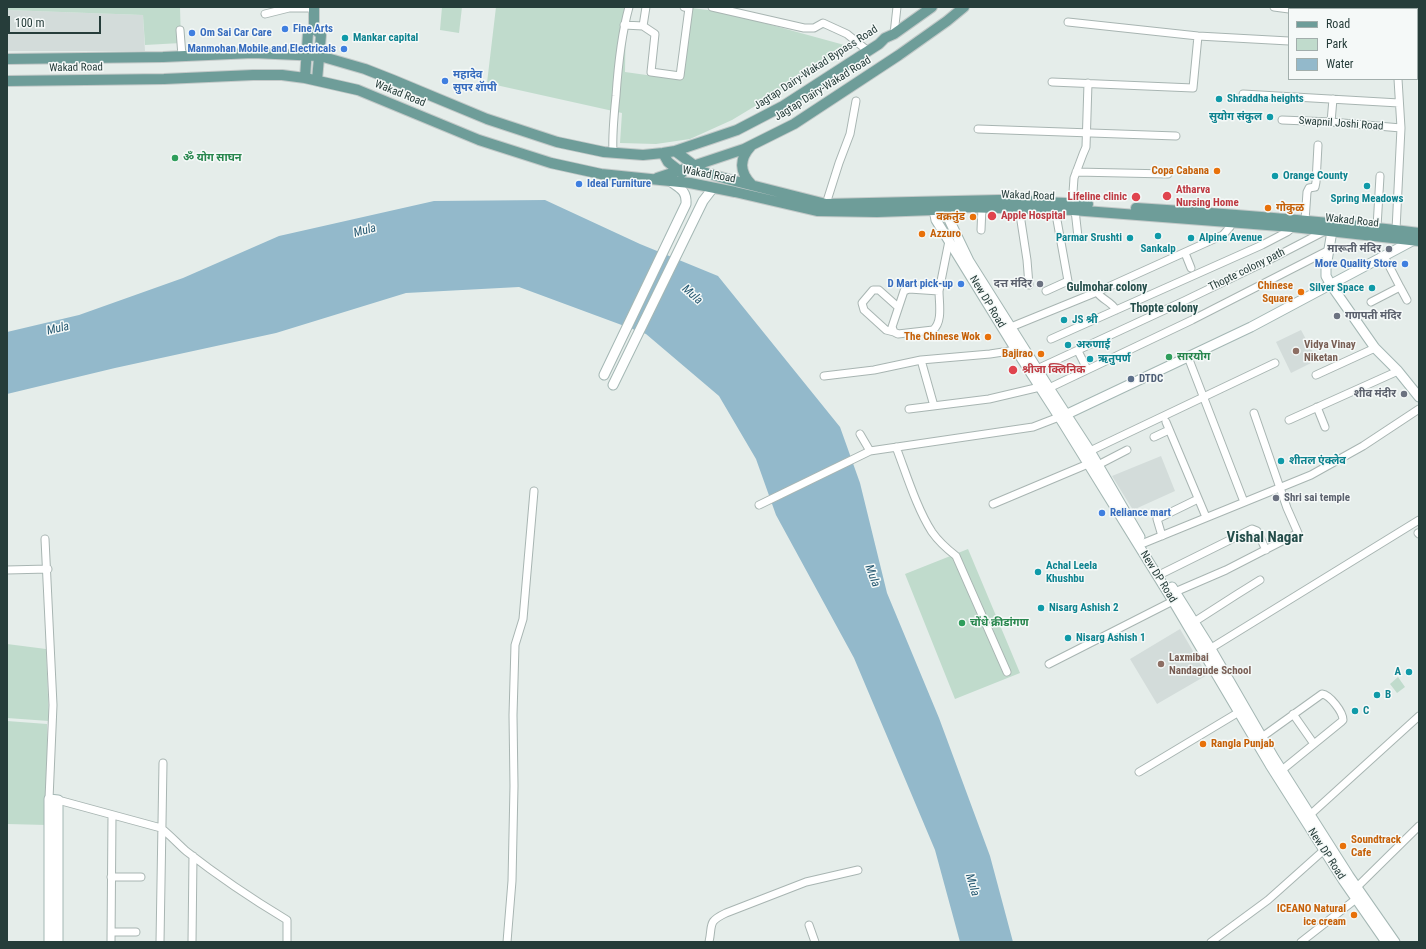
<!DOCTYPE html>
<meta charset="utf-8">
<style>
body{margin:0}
#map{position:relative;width:1426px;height:949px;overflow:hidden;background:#e5edea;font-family:"Roboto Condensed",sans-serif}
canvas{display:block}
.frame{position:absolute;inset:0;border:8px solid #263d3a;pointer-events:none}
.legend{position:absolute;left:1288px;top:8px;width:130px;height:72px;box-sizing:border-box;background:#f5f9f8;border:1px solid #a2aeac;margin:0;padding:5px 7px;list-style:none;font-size:12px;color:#263d3a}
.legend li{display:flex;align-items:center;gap:8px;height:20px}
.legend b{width:20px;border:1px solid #a2aeac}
.scale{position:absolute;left:8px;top:16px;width:93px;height:18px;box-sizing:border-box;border:2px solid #263d3a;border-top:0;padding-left:5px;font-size:12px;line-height:14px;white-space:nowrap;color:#263d3a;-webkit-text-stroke:3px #f5f9f8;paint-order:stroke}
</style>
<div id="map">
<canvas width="1426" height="949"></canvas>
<div class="frame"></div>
<ul class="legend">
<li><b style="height:5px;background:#6e9d99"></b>Road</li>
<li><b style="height:11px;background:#c0dbcc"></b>Park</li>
<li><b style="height:11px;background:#93b9cb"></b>Water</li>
</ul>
<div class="scale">100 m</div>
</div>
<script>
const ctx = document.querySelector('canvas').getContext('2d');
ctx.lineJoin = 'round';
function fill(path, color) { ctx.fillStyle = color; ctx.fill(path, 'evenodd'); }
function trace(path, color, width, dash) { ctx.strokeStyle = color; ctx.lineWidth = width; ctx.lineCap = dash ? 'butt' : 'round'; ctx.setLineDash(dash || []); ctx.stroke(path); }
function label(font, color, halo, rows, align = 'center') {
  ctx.font = font + ' "Roboto Condensed","Noto Sans Devanagari",sans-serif'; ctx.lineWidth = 3; ctx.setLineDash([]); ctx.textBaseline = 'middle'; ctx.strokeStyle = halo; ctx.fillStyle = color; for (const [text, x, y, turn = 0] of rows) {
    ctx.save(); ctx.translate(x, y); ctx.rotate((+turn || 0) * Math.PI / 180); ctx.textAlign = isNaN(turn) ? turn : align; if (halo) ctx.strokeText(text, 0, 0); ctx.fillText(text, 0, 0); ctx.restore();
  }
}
fill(new Path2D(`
 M7,10L143,15L145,51H7Z
 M1301,330L1317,360L1291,373L1276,342Z
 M1161,456L1175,491L1133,510L1112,476Z
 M1180,629L1207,675L1157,704L1130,659Z`), '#d3dcda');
fill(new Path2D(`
 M7,7H180L181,43L145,45L143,15L7,10Z
 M442,7H462L459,33L440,30Z
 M496,7H626L625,72L682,80L692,8L724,12L848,46V50L732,120L690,139L656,144L620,143L622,113L487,83Z
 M968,549L1020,673L955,699L905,574Z
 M7,644L46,649L49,721L7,718Z
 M1398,677L1405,687L1397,693L1390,684Z
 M7,721L47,724V825L7,824Z`), '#c0dbcc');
fill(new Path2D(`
 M545,200L640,244L718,276L840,427L860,483L887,593L939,718L990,856L1013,942H960L935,850L854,658L776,515L756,459L719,396L646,334L519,287L406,293L276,333L115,368L7,394V332L79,315L183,278L279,236L434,201Z`), '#93b9cb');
const street = new Path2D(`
 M712,7L804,28H814L823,23L847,34L868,51
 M1274,7L1289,9
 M1381,7V9
 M1411,7V9
 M1348,9V7
 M265,14L289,8H314
 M1068,22L1198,36L1289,41
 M624,25L643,26L655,34L651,72L680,76L689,8L684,7
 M643,26L646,7
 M180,30L182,56
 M894,34L897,7
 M1052,82L1193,88L1198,36
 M1243,94L1399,103
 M1282,120L1331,122L1401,128
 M1331,122L1333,99
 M978,129L1176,136
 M613,152C612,134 614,115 616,96C618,66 621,36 629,7
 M1076,172L1168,174
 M826,204L839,163L850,134L856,101
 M1072,207L1074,178L1083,154L1086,147L1088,83
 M1019,208L1027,260L1029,285
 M1075,210L1078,237
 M1305,221L1307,192L1309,188L1315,187L1316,182L1318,145
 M1377,227L1380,176
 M981,230L982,207
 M1396,230L1401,128L1398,79
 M1185,253L1191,268
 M1400,287L1407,300
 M939,291C939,303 943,322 933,330L898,334L894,332L892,327L904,291L909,289L939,291L949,241
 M1046,291L1068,281L1055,209
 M1097,292C1102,300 1111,301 1116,310
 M1371,302L1400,287L1384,256
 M1011,327L1097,292L1223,235L1230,227L1232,222
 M894,332L886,330L864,310L862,303L873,290H879L898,307
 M1051,339L1262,245L1287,232L1293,227
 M1078,351L1087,369
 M1188,357L1244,502
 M921,360L934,406
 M1037,369L1184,301L1267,261L1325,231
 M1316,375L1375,348
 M824,376L874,370L921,360L990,354L1016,350
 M1049,388L1192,320L1329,250
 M1317,407L1325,427
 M909,409L989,399L1040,387
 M1289,420L1398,371
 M1166,422L1206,517
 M860,434L870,451
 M1154,437L1169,430
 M896,447C906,473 917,509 932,532C939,542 947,549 956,556L1007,672
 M1090,451L1275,363
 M1098,465L1127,450
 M993,504L1088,464
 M759,505L870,451L1033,427L1059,417
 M1418,533L1419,534
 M1162,536L1157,519L1198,499
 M45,539L53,705L49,799
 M1144,543L1311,475L1363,446L1419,409
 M7,570L48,569
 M1163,573L1252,529L1257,531L1266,550
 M1175,592L1226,570L1298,533L1287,508L1254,413
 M1194,622L1236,595L1260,580
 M1208,650L1419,520
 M1049,664L1173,601
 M1293,714L1314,744
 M1262,737L1322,694C1330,695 1343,712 1343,720L1341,722L1282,770
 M1139,772L1239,712
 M58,800L161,828C170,835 177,843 186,851C218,876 252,899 287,920V942
 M1311,814L1419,716
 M111,877H141
 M1353,891L1419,826
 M809,925L815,942
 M111,932H136
 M111,942L112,815
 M160,942L163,763
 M192,942L193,856
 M507,942L512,881L514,786L513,715L515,645L523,619L534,491
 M709,942C713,924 707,922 726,913L806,882L858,870
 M1211,942L1268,900L1324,850
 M1301,942L1356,899`);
const secondary = new Path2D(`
 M944,209L969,261L1049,388L1090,451L1140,537
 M934,210L936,220L1016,350L1063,423L1173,601L1270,765L1343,880L1386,942
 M1333,225L1326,267V276L1331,285L1375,348L1398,371L1419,397
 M604,375L686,204C687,190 679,188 670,181
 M613,385L703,201L713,188
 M1061,417L1251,327L1414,240V238
 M1172,587L1211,649L1274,758L1349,876L1395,942
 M49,942V799L58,800V942`);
const primary = new Path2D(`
 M314,7V28L321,35L317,80
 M7,59L163,57L253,53L320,56L365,69L393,80L487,119L557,142L604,152L643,155L663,153L675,151L737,130L783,106L879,44L885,38L894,34L932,7
 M305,78L308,33L314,28
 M7,81L164,79L253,75H282L305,78L358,90L479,140L551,163L601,174L690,183L735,192L817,211L877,212L934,210L961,207L1072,210L1293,227L1419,241
 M751,146C739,159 739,172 752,185
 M675,151L703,172L731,180L826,204L999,200L1088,204
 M663,153L668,162L682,173
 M657,178L744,149L794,124L899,55L947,21L964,7
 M1136,208C1231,214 1325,221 1419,233`);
trace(street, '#a8b5b2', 9);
trace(secondary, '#a4b7b4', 11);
trace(primary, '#c2c9c8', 12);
trace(street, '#fff', 7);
trace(secondary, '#fff', 9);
trace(primary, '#6e9d99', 10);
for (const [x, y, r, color] of [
 [285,29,4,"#3f7fe0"],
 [192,33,4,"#3f7fe0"],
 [345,38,4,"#0f9aa8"],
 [344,49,4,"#3f7fe0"],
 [445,81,4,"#3f7fe0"],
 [1219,99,4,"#0f9aa8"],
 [1270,117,4,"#0f9aa8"],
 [175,158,4,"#2e9e5b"],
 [1217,171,4,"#e8710a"],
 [1275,176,4,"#0f9aa8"],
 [579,184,4,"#3f7fe0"],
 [1367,186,4,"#0f9aa8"],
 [1167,196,5,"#e0444e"],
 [1136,197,5,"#e0444e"],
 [1268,208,4,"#e8710a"],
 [992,216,5,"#e0444e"],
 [973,217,4,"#e8710a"],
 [922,234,4,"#e8710a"],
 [1158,236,4,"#0f9aa8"],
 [1130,238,4,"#0f9aa8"],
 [1191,238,4,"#0f9aa8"],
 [1389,249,4,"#6b7280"],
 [1405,264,4,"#3f7fe0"],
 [961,284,4,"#3f7fe0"],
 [1040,284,4,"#6b7280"],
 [1372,288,4,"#0f9aa8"],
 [1301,292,4,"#e8710a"],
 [1337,316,4,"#6b7280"],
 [1064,320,4,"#0f9aa8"],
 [988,337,4,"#e8710a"],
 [1068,345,4,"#0f9aa8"],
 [1296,351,4,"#8d6e63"],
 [1041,354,4,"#e8710a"],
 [1169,357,4,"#2e9e5b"],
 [1090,359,4,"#0f9aa8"],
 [1013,370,5,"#e0444e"],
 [1131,379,4,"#5c6f8a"],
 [1404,394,4,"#6b7280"],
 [1281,461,4,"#0f9aa8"],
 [1276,498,4,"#6b7280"],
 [1102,513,4,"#3f7fe0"],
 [1038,572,4,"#0f9aa8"],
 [1041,608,4,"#0f9aa8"],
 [962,623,4,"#2e9e5b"],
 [1068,638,4,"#0f9aa8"],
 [1161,664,4,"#8d6e63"],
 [1409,672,4,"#0f9aa8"],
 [1377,695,4,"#0f9aa8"],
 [1355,711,4,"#0f9aa8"],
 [1203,744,4,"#e8710a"],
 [1343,846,4,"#e8710a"],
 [1354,915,4,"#e8710a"]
]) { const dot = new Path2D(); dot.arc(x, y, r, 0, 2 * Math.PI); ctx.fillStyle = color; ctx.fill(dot); trace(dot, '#f5f9f8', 1.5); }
label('bold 11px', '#366cbe', '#f5f9f8', [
 ["Fine Arts",293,29],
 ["Om Sai Car Care",200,33],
 ["Manmohan Mobile and Electricals",336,49,"right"],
 ["महादेव",453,75],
 ["सुपर शॅापी",453,88],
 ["Ideal Furniture",587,184],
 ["More Quality Store",1397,264,"right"],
 ["D Mart pick-up",953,284,"right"],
 ["Reliance mart",1110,513]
], 'left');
label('bold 11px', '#0d838f', '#f5f9f8', [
 ["Mankar capital",353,38],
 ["Shraddha heights",1227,99],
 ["सुयोग संकुल",1262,117,"right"],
 ["Orange County",1283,176],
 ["Spring Meadows",1367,199,"center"],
 ["Parmar Srushti",1122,238,"right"],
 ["Alpine Avenue",1199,238],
 ["Sankalp",1158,249,"center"],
 ["Silver Space",1364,288,"right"],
 ["JS श्री",1072,320],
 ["अरुणाई",1076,345],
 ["ऋतुपर्ण",1098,359],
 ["शीतल एंक्लेव",1289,461],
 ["Achal Leela",1046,566],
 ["Khushbu",1046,579],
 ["Nisarg Ashish 2",1049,608],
 ["Nisarg Ashish 1",1076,638],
 ["A",1401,672,"right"],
 ["B",1385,695],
 ["C",1363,711]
], 'left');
label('11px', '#263d3a', '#f5f9f8', [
 ["Wakad Road",76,68,-1],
 ["Jagtap Dairy-Wakad Bypass Road",816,68,-33],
 ["Jagtap Dairy-Wakad Road",823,89,-32],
 ["Wakad Road",400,94,22],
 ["Swapnil Joshi Road",1341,124,4],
 ["Wakad Road",709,175,10],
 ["Wakad Road",1028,196,2],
 ["Wakad Road",1352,221,6],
 ["Thopte colony path",1247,270,-26],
 ["New DP Road",987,302,59],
 ["New DP Road",1158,577,58],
 ["New DP Road",1326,854,57]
]);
label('bold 11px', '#27864d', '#f5f9f8', [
 ["ॐ योग साघन",183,158],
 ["सारयोग",1177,357],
 ["चोंधे क्रीडांगण",970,623]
], 'left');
label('bold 11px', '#c56008', '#f5f9f8', [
 ["Copa Cabana",1209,171],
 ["गोकुळ",1276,208,"left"],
 ["वक्रतुंड",965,217],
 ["Azzuro",930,234,"left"],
 ["Chinese",1293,286],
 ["Square",1293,299],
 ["The Chinese Wok",980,337],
 ["Bajirao",1033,354],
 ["Rangla Punjab",1211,744,"left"],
 ["Soundtrack",1351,840,"left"],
 ["Cafe",1351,853,"left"],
 ["ICEANO Natural",1346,909],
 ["ice cream",1346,922]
], 'right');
label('bold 11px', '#be3a42', '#f5f9f8', [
 ["Atharva",1176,190],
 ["Nursing Home",1176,203],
 ["Lifeline clinic",1127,197,"right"],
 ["Apple Hospital",1001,216],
 ["श्रीजा क्लिनिक",1022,370]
], 'left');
label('bold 11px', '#5b616d', '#f5f9f8', [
 ["मारूती मंदिर",1381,249],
 ["दत्त मंदिर",1032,284],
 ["गणपती मंदिर",1345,316,"left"],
 ["शीव मंदीर",1396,394],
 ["Shri sai temple",1284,498,"left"]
], 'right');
label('bold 11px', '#785e54', '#f5f9f8', [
 ["Vidya Vinay",1304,345],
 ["Niketan",1304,358],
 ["Laxmibai",1169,658],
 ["Nandagude School",1169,671]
], 'left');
label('bold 11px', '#4e5e75', '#f5f9f8', [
 ["DTDC",1139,379]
], 'left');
label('italic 12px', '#265972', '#f5f9f8', [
 ["Mula",365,231,-15],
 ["Mula",692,295,42],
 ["Mula",58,329,-13],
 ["Mula",872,576,70],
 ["Mula",972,885,73]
]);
label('bold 12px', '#244d4a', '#f5f9f8', [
 ["Gulmohar colony",1107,288],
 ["Thopte colony",1164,309]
]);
label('bold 15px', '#244d4a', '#f5f9f8', [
 ["Vishal Nagar",1265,538]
]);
</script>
